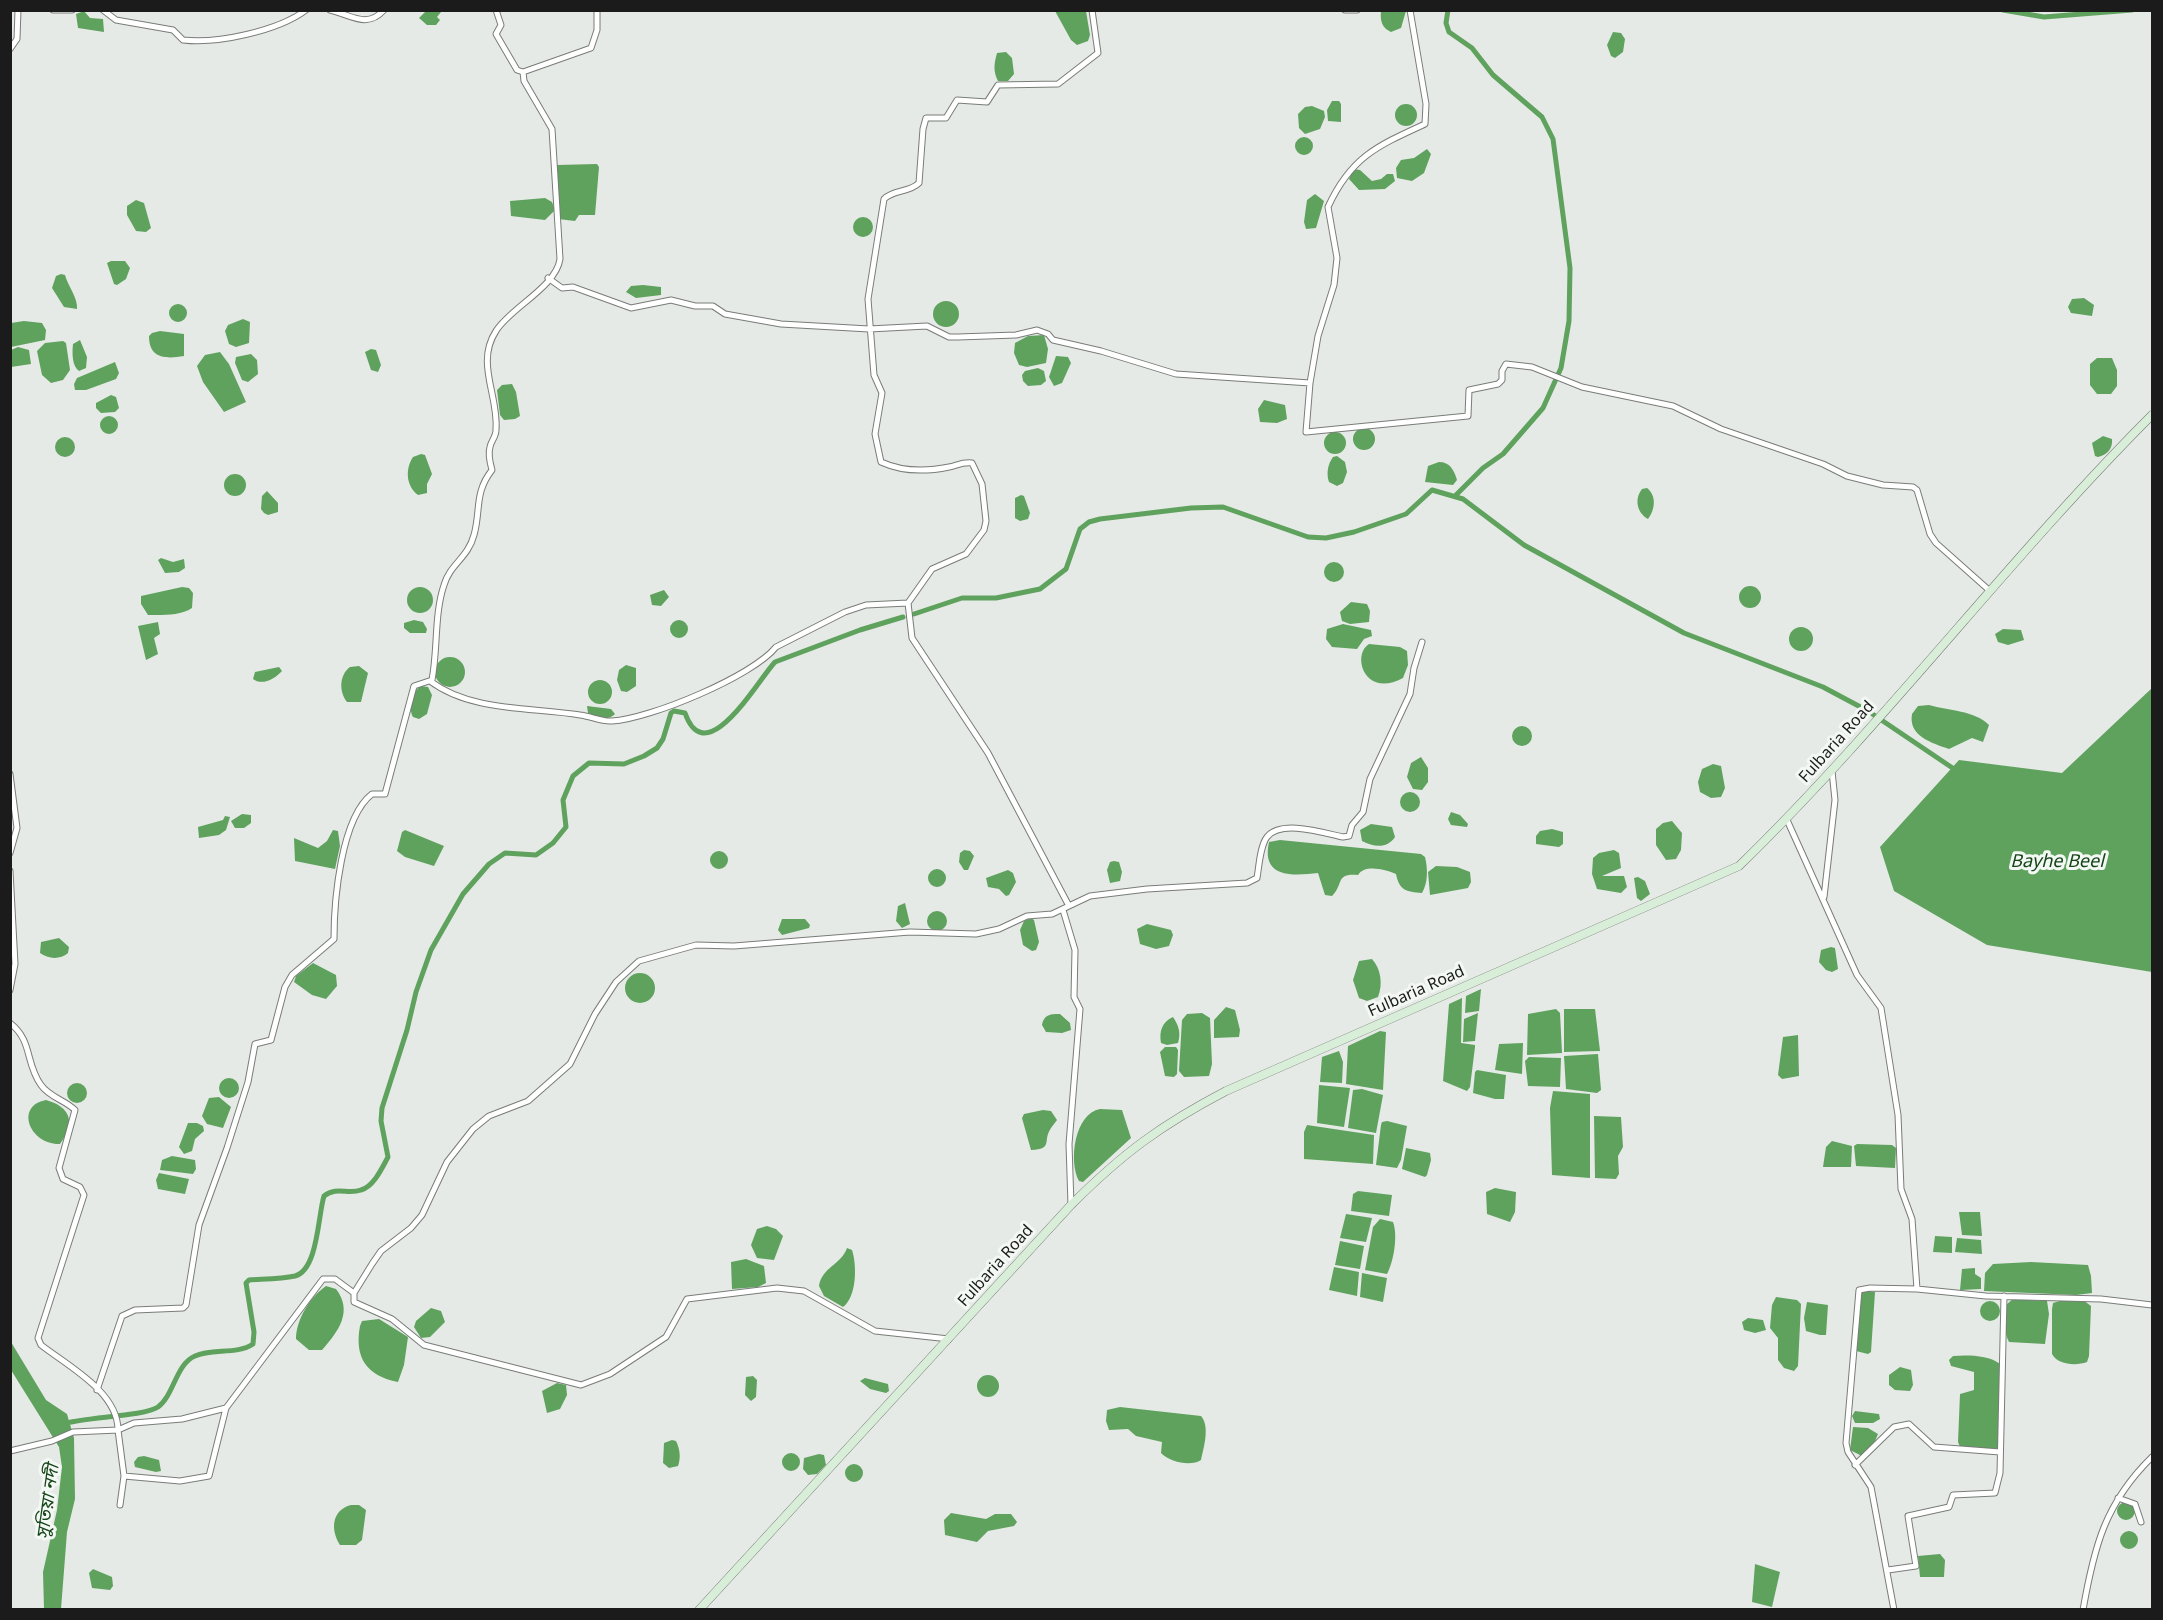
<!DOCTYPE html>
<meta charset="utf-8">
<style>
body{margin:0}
#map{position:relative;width:2163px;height:1620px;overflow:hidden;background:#e6eae6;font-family:Georgia,serif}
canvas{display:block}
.frame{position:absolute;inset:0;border:12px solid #1a1b1a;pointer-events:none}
</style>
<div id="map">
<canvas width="2163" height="1620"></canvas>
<div class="frame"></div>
</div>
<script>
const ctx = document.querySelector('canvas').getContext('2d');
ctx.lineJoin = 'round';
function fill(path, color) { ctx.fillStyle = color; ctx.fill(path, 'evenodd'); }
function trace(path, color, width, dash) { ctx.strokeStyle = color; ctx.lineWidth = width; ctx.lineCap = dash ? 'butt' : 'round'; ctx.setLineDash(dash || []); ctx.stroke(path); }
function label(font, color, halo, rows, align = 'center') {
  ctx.font = font + ' Georgia,"Noto Sans Bengali",serif'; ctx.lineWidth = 6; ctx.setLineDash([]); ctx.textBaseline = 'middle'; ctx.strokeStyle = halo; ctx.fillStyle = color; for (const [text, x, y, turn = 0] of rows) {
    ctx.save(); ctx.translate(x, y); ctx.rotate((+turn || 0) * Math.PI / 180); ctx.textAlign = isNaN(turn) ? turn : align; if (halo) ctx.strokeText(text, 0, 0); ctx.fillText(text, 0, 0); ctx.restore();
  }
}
fill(new Path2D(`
 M84,11L90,18L103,19L104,32L78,28L76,14Z
 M426,11L441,12L437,17L440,20L436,25H427L419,18Z
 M1055,11H1086L1090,35L1088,41L1077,45L1071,40Z
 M1381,11H1406L1401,28L1391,32C1382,28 1380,21 1381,11Z
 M1613,32L1621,33L1625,39L1623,52L1615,58L1611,56L1607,45Z
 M1006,52L1012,58L1014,74L1008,81H998C993,71 994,64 997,53Z
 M1332,101H1339L1341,104V122L1328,121L1327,110Z
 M1395 115a11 11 0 1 1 22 0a11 11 0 1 1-22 0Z
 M1312,106L1324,111L1325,117L1320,129L1305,134L1299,128L1298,114L1305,107Z
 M1295 146a9 9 0 1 1 18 0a9 9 0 1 1-18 0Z
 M1427,149L1431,154L1424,173L1412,181L1397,178L1396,168L1401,160L1414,158Z
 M597,164L599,167L595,215H579L575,221L558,219L557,165Z
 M1353,169L1360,170L1372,181L1381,179L1387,174H1393L1395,181L1385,189L1359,190L1349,179Z
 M1315,194L1324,201L1316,228L1306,229L1304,222L1307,200Z
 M545,198L552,202L555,210L545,220L511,216L510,201Z
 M136,200L144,203L151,228L146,232L136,231L127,215V206Z
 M853 227a10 10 0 1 1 20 0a10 10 0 1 1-20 0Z
 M111,261H125L130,268L126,279L117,285L114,284L107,263Z
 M61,274L65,275C68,286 78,298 77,309L64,307L52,288L56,276Z
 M643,285L661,287V295L636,298L626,292L631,286Z
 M2084,298L2094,305L2092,316L2071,313L2068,307L2072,299Z
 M933 314a13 13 0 1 1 26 0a13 13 0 1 1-26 0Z
 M169 313a9 9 0 1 1 18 0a9 9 0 1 1-18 0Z
 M243,319L250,322L249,343L236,347L229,344L225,331L228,325Z
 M24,321L42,323L46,330L45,340L11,347V323Z
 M160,331L184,334V356C166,359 149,359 149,336L152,333Z
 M1044,335L1048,349L1046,363L1027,367L1019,365L1014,353L1015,343L1028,336Z
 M80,340L87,357L86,368L79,371C72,366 72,353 73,344Z
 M63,341L66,343L70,370L63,380L51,383L42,375L37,351L45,343Z
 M18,347L29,350L31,364L11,367V350Z
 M371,349L376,350L381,365L378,372L371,370L365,352Z
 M220,352L229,364L246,402L224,412L203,382L197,366L205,355Z
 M251,354L257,360L258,374L248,382L242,380L235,363L236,357Z
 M1056,356L1068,357L1071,363L1062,383L1054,386L1049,377Z
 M2097,358H2112L2117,370V386L2111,394H2097L2090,385V364Z
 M115,362L119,373L116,379L86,390H75L74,384L77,378Z
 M1038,368L1044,371L1046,381L1041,385L1028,386L1023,381L1022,375L1025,371Z
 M512,384L516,392L520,416L515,419L504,420L500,415L497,390L502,385Z
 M111,395L116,397L119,408L115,412L101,413L96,408V403Z
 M1264,400L1285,405L1287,419L1277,423L1260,422L1258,409Z
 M100 425a9 9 0 1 1 18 0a9 9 0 1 1-18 0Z
 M1353 439a11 11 0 1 1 22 0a11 11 0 1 1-22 0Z
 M1324 443a11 11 0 1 1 22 0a11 11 0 1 1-22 0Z
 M2103,436L2112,439C2113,449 2107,455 2098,457L2095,456L2092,443Z
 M55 447a10 10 0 1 1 20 0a10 10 0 1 1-20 0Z
 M421,454L425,455L432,474L427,484V493L418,495C406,486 405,469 413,457Z
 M1337,456L1345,462L1347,472L1343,483L1337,486L1329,482C1326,473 1328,464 1333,457Z
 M1439,462C1450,462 1454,470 1457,480L1453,485L1425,482L1428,466Z
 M224 485a11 11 0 1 1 22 0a11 11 0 1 1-22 0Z
 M1647,488C1657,496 1655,510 1648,519C1637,513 1634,499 1642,489Z
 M267,491L278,503V512L268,515L264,513L261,509L262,496Z
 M1021,495L1024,496L1030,513L1028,519L1020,521L1015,518V498Z
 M161,558L173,562L184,559L185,568L179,572L165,573L158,560Z
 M1324 572a10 10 0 1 1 20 0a10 10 0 1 1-20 0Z
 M1739 597a11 11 0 1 1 22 0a11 11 0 1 1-22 0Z
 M407 600a13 13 0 1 1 26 0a13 13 0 1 1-26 0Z
 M182,587L189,588L193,593L192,608C180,616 162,615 148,615L141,604V596Z
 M664,590L669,597L661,606L652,605L650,595Z
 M1351,602L1367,604L1370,611L1369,622L1350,624L1342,621L1340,612Z
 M414,620L423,622L427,629L426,633H410L404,628V623Z
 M670 629a9 9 0 1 1 18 0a9 9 0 1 1-18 0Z
 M158,622L160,634L154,638L158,654L146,660L138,626Z
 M1343,624L1371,630L1372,636L1364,639L1357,649L1332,647L1326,639L1327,629Z
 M1789 639a12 12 0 1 1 24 0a12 12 0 1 1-24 0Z
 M2003,629L2021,630L2024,640L2008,645L1998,642L1995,634Z
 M1369,644L1400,647L1407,651L1408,665L1403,678C1365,699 1351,655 1369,644Z
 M435 672a15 15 0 1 1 30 0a15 15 0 1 1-30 0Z
 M626,665L636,668V686L627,692L621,691L617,680L619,670Z
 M359,666L368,673L361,702H347C339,692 339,675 350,667Z
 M279,667L282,671C275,679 262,686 253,679L255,672Z
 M588 692a12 12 0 1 1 24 0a12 12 0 1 1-24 0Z
 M421,686L428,687L432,695L427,714L419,719L413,717C408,708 412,691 421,686Z
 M2152,688V972L1987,945L1894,891L1880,847L1959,760L2062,773Z
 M1929,705C1949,711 1974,710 1989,725L1983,742L1972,738L1949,749C1932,743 1908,736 1912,714L1918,706Z
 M587,706L611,709L615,714C608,722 596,716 588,713Z
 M1512 736a10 10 0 1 1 20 0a10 10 0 1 1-20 0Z
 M1421,757L1428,768V782L1422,790L1413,789L1407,777L1411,763Z
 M1713,764L1721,766L1725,788L1721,797L1711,798L1700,792L1698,782L1702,769Z
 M1400 802a10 10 0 1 1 20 0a10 10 0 1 1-20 0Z
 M1451,812L1460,815L1468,824L1467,827L1451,825L1448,819Z
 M242,814L251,815V823L244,828H235L231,821Z
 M225,816L230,817L226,830L219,835L199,838L198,827L223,820Z
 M1672,821L1682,833L1681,850L1676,859L1666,860L1656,845V829L1663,823Z
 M1371,824L1392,827L1395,837C1387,849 1374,847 1362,841L1360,830Z
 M1552,829L1563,832V844L1559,847L1536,844V836L1540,831Z
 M333,830L338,831L340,846L335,869L295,861L294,838L318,848L327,841Z
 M405,830L444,846L434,866L405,857L397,851L402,832Z
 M1280,840L1421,854L1425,857C1428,869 1428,883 1422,893C1406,892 1399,890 1396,874C1385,869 1364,864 1358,875C1335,873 1344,884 1332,896L1325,895L1318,873C1292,876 1261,878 1269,842Z
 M964,850L970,851L974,856L968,870H964L959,862L960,853Z
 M1614,850L1619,853L1621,868L1602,876H1624L1627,887L1621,893L1597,889L1592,874L1593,858L1599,853Z
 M710 860a9 9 0 1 1 18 0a9 9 0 1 1-18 0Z
 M1114,861L1119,862L1122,872L1120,881L1110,883L1107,870L1110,862Z
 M1436,866L1457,867L1470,872L1471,882L1468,888L1430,895L1428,872Z
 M928 878a9 9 0 1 1 18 0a9 9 0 1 1-18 0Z
 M1008,870L1013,873L1016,882L1009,895L1006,896L999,889L988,887L986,878Z
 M1638,877L1645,881L1650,894L1641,901L1637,898L1634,878Z
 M905,903L910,924L902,928L896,921L898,906Z
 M927 921a10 10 0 1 1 20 0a10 10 0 1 1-20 0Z
 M1031,918L1034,920L1039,942L1036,950L1032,951L1023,945L1020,930L1024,921Z
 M782,919H805L810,925L809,928L782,935L778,930Z
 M1147,924L1171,930L1173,935L1169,946L1156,949L1140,944L1137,929Z
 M59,938L69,947L68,953C60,960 48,959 40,953L41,942Z
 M1831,947L1835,948L1838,969L1832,972L1826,970L1819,962L1821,950Z
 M1372,959C1381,969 1383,984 1378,997L1367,1001L1359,998L1353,980L1359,961Z
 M313,963L336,975L337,986L326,999L312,995L294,982L296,976Z
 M625 988a15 15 0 1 1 30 0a15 15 0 1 1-30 0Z
 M1481,989L1479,1011L1465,1013L1466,996Z
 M1462,998L1461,1043L1475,1045V1047L1470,1087L1467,1091L1443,1081L1449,1004Z
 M1226,1007L1235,1010L1240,1030L1239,1037L1214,1038V1020Z
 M1556,1009L1560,1013L1562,1053L1527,1055L1528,1014Z
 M1564,1009H1595L1600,1051L1564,1052Z
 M1478,1013L1475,1041L1463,1042L1464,1019Z
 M1060,1014L1070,1023L1071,1030L1062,1033L1046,1032L1042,1025C1044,1014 1051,1014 1060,1014Z
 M1187,1014L1202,1013L1210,1018L1212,1064L1209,1076L1184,1077L1179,1071L1182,1020Z
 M1173,1017C1179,1026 1181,1033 1178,1043L1167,1045L1161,1043C1159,1031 1162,1022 1173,1017Z
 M1380,1031L1386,1032L1383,1090L1346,1084L1348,1046Z
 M1798,1035L1799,1076L1782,1079L1778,1075L1783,1037Z
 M1523,1043L1522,1074L1495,1070L1499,1044Z
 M1165,1047H1176L1178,1050L1177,1074L1174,1077L1165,1076L1160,1052Z
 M1339,1051L1343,1062L1342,1083L1320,1082L1322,1057Z
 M1598,1054L1601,1090L1597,1093L1566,1089L1564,1056Z
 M1529,1057L1561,1058L1560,1087L1528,1086L1525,1061Z
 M1477,1070L1506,1075L1504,1099H1495L1473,1093L1475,1072Z
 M219 1088a10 10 0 1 1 20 0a10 10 0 1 1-20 0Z
 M67 1093a10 10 0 1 1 20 0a10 10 0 1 1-20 0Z
 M1319,1085L1350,1088L1344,1127L1317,1123Z
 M1362,1089L1383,1095L1376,1133L1348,1128L1353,1090Z
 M1553,1091L1590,1094V1178L1552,1175L1550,1108Z
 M219,1097L231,1107L223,1128L207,1124L202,1116L209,1098Z
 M46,1100C71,1107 76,1123 60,1144C30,1145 14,1106 46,1100Z
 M1100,1109L1122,1110L1131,1138L1083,1182L1079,1181C1068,1161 1075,1113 1100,1109Z
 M1043,1110L1051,1111L1057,1120C1055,1123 1053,1125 1051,1128C1042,1141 1054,1149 1031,1150L1022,1118L1024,1114Z
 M1594,1116L1621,1117L1623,1147L1618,1156L1619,1174L1616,1179L1595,1178Z
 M1387,1121L1407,1126L1401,1160L1397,1168L1376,1165L1381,1125L1382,1122Z
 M197,1123L203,1126L204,1131L195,1139L192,1151L184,1154L179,1147L188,1123Z
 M1307,1125L1374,1135L1373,1164L1304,1159V1132Z
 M1832,1141L1852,1146L1851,1167H1823L1826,1147Z
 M1857,1144L1892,1145L1896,1148L1895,1168L1856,1166L1854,1146Z
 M1406,1148L1430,1153L1431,1160L1427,1175L1425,1177L1402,1169Z
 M172,1156L195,1160L196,1169L193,1174L160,1170L162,1160Z
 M159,1173L189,1179L185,1194L158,1189L156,1180Z
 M1495,1188L1516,1192L1515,1212L1510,1222L1487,1214L1486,1192Z
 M1358,1191L1392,1195L1389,1216L1351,1211L1353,1194Z
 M1959,1212H1980L1982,1236L1962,1235Z
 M1346,1214L1372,1218L1366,1242L1340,1238Z
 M1380,1219L1393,1222C1398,1235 1394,1261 1387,1274L1365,1270L1373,1227Z
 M767,1226L776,1229L783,1236L774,1260L757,1258L751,1245L757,1229Z
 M1935,1236L1952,1237V1253L1933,1252Z
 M1957,1238L1981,1240L1982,1254L1955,1252Z
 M1340,1241L1364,1246L1360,1269L1335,1265Z
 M847,1248L852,1250C857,1265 857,1297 843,1307L824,1296L819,1286C822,1267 841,1265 847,1248Z
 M746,1259L764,1266L766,1283L758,1287L732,1289L731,1262Z
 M2031,1262L2088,1265L2091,1276L2092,1293L2076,1295L1984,1291L1985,1273L1993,1264Z
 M1334,1267L1359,1272L1357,1296L1329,1290Z
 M1975,1268V1274L1981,1278V1289L1960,1290L1962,1269Z
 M1362,1273L1387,1278L1383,1302L1360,1297Z
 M326,1286L336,1289C353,1311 339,1331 322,1350H309L296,1339C296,1320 310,1297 326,1286Z
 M1862,1290L1875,1292L1871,1352L1868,1354L1856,1351Z
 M1776,1297L1797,1300L1801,1304L1798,1366L1794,1371L1784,1368L1778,1360V1338L1770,1328L1772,1305Z
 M2013,1299L2047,1301L2049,1314L2045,1344L2009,1342C2003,1331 2005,1316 2007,1304Z
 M2063,1300H2083L2091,1306L2089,1356L2087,1362C2076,1366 2058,1365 2052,1354V1309L2053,1303Z
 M1980 1311a10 10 0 1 1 20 0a10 10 0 1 1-20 0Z
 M1807,1302L1828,1305L1826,1335H1820L1806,1331L1804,1318Z
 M431,1308L441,1311L445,1322L430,1337L421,1338L414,1327L416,1321Z
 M1748,1318L1763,1320L1766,1330L1755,1333L1744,1330L1742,1322Z
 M379,1319L408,1337L404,1365L398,1382C367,1376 354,1358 360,1326L362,1321Z
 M11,1342L46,1400L67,1414L74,1438L75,1499L67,1532L61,1609H44L43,1572L57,1510L62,1467L59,1447L11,1370Z
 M1953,1356C1967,1355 1989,1355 2000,1364L1998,1447L1995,1450L1960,1447L1958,1442L1960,1394L1974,1390V1372L1951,1366L1949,1360Z
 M1900,1367L1911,1370L1913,1385L1910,1391L1895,1390L1889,1385V1375Z
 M977 1386a11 11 0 1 1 22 0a11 11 0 1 1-22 0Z
 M753,1376L757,1380L756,1397L751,1401L745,1395L746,1377Z
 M865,1378L888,1384L889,1391L886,1393L870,1389L860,1381Z
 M557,1383L566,1385L567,1395L560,1409L547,1413L542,1391Z
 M1120,1407L1201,1416C1210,1426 1204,1447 1201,1460C1191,1467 1170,1462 1161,1453L1162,1442L1136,1436L1128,1429L1109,1430L1106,1421L1107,1410Z
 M1855,1411L1879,1414L1880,1419L1873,1423H1855L1852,1416Z
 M1853,1427L1868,1428L1878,1434L1873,1446L1862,1456L1850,1450Z
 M672,1440L676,1441C680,1449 681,1458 678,1466L669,1468L663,1463L664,1443Z
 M782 1462a9 9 0 1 1 18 0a9 9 0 1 1-18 0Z
 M819,1454L824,1455L826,1465L817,1474L808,1475L803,1469L804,1458Z
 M144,1456L159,1460L161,1471L156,1472L135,1467L134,1462L138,1457Z
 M845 1473a9 9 0 1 1 18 0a9 9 0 1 1-18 0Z
 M2117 1511a9 9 0 1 1 18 0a9 9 0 1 1-18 0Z
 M351,1505H359L366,1510L362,1540L356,1545H340C330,1529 332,1510 351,1505Z
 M951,1513L986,1519L995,1514H1011L1017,1522L1014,1526L988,1531L977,1542L945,1535L944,1520Z
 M2120 1540a9 9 0 1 1 18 0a9 9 0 1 1-18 0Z
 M1940,1554L1945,1560L1944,1577H1920L1918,1556Z
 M1755,1564L1780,1572L1772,1607L1752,1602Z
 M93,1569L112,1577L113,1586L110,1590L92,1588L89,1573Z`), '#5ea25e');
trace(new Path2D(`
 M1448,10L1446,23L1449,32L1472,48L1493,75L1542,117L1553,139L1570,268L1569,321L1561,368L1543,408L1503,454L1483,468L1455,496
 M2003,10L2044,17L2132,10
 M914,614L962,598H996L1040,589L1066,569L1080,529L1089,522L1100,519L1191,508L1223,507L1308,537L1326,538L1354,532L1406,514L1432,490L1463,499L1524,545L1684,633L1823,687L1868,711L1957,771
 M67,1423C87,1417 145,1416 158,1407C174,1395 176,1364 195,1356C212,1348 237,1355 253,1344L254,1332L246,1283L249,1280C263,1279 281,1279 295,1276C318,1270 318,1215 324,1196C337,1186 348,1195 361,1190C374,1186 382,1168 388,1157L381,1121L382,1108L407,1030L416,992L431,950L463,894L489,864L505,853L536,855L553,843L566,827L563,800L573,776L589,763L624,764L644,756L657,748L663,739L671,713L674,711L685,713C706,773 758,680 775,662L860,630L903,617`), '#5ea25e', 5);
const minor = new Path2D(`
 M53,10H72
 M103,10L116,20L173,30L183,40C217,44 278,31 306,10
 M330,10C351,15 367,29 384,10
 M496,10L501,25L496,34L517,70L523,72
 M1345,10H1357
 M1410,10L1426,104L1425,124C1377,146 1351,157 1328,207L1337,258L1334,285L1318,336L1310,383L1306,432L1468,416L1469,390L1498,384L1502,380V371L1506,364L1532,367L1582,387L1673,406L1721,429L1823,464L1847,476L1883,485L1913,487L1917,490L1930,534L1936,543L1990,591
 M10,49L17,39L18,10
 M548,278L562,288L573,287L631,308L671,300L695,306H713L725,314L781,324L869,329L927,326L949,337H958L1016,335L1037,330L1048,334L1053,340L1101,351L1176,374L1310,383
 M430,681C471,712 532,707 580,715C590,716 602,722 612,721C650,719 753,676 776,647L845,612L866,605L908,603
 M10,774L17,828L10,853
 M1787,820L1857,975L1881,1008L1898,1115L1901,1189L1912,1219L1917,1289L1986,1296L2101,1299L2152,1305
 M10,871L15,964L10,990
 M1824,897L1835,800L1832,771
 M1069,906L988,753L912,638L908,603L932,569L966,554L984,530L986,521L982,484L972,463C962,462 958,465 949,467C925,472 903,472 881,462L875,434L882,393L874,375L868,299L884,199C894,189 909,193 919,183L923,129L926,118H946L957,100L987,102L998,85L1058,84L1098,53L1092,10
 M1063,910L1075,950L1074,997L1080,1009L1069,1144L1071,1205
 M10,1023C33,1041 25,1063 41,1085C49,1097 65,1100 75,1110L59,1168L63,1179L80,1187L84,1195L38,1338L41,1345C68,1366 118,1392 118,1430L73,1432L52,1441L10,1451
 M949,1339L875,1331L804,1291L777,1288L687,1299L666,1337L610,1374L581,1385L424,1345L392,1319L354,1302V1293L372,1264L381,1251L411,1228L422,1215L447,1162L473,1129L489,1116L528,1101L570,1064L595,1014L616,982L639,961L696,945L734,946L910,932L976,934L999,929L1027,916L1052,914L1090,896L1147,889L1247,883L1257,878C1259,867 1260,846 1267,837C1281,819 1324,833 1343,837L1349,836L1352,825L1363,812L1370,779L1410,694L1414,668L1422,642
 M97,1390L122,1316L135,1310L183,1308L186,1305L199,1225L227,1148L248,1082L255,1044L271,1040L285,987L292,975L334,939C334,900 341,818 372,794H385L414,686L432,680C438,649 434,615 444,585C450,564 468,558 474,535C481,510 474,493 492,470C490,463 488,454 490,447C491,441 496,437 496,430C499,396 475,363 496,331C510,308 556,287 560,259L552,129L524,81L523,72L591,48L597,30V10
 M1855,1465L1894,1427L1909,1424L1934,1447L2000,1452
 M124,1476L180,1481L209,1476L226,1408L323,1279H335L354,1293
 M2118,1498L2135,1504L2141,1522
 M120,1505L124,1476L118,1430L134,1423L182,1419L226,1408
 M1888,1570L1916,1566L1908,1516L1949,1507L1953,1495L1995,1493L2000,1473L2004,1296
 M1894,1610L1871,1487L1848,1452L1846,1443L1859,1290L1870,1288L1917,1289
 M2083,1610C2094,1547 2105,1503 2152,1457`);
const secondary = new Path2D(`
 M699,1610L1071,1205C1123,1153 1161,1125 1226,1091L1739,866C1885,724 2008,559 2152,415`);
trace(minor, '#797c78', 7);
trace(secondary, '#797c78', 9);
trace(minor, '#fff', 5);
trace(secondary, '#d8eed8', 8);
label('16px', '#1a1b1a', '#f4f8f4', [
 ["Fulbaria Road",1838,743,-48],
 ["Fulbaria Road",1417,993,-24],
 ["Fulbaria Road",997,1267,-48]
]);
label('italic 18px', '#154518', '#f4f8f4', [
 ["Bayhe Beel",2057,864],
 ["সুতিয়া নদী",50,1502,-82]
]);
</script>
